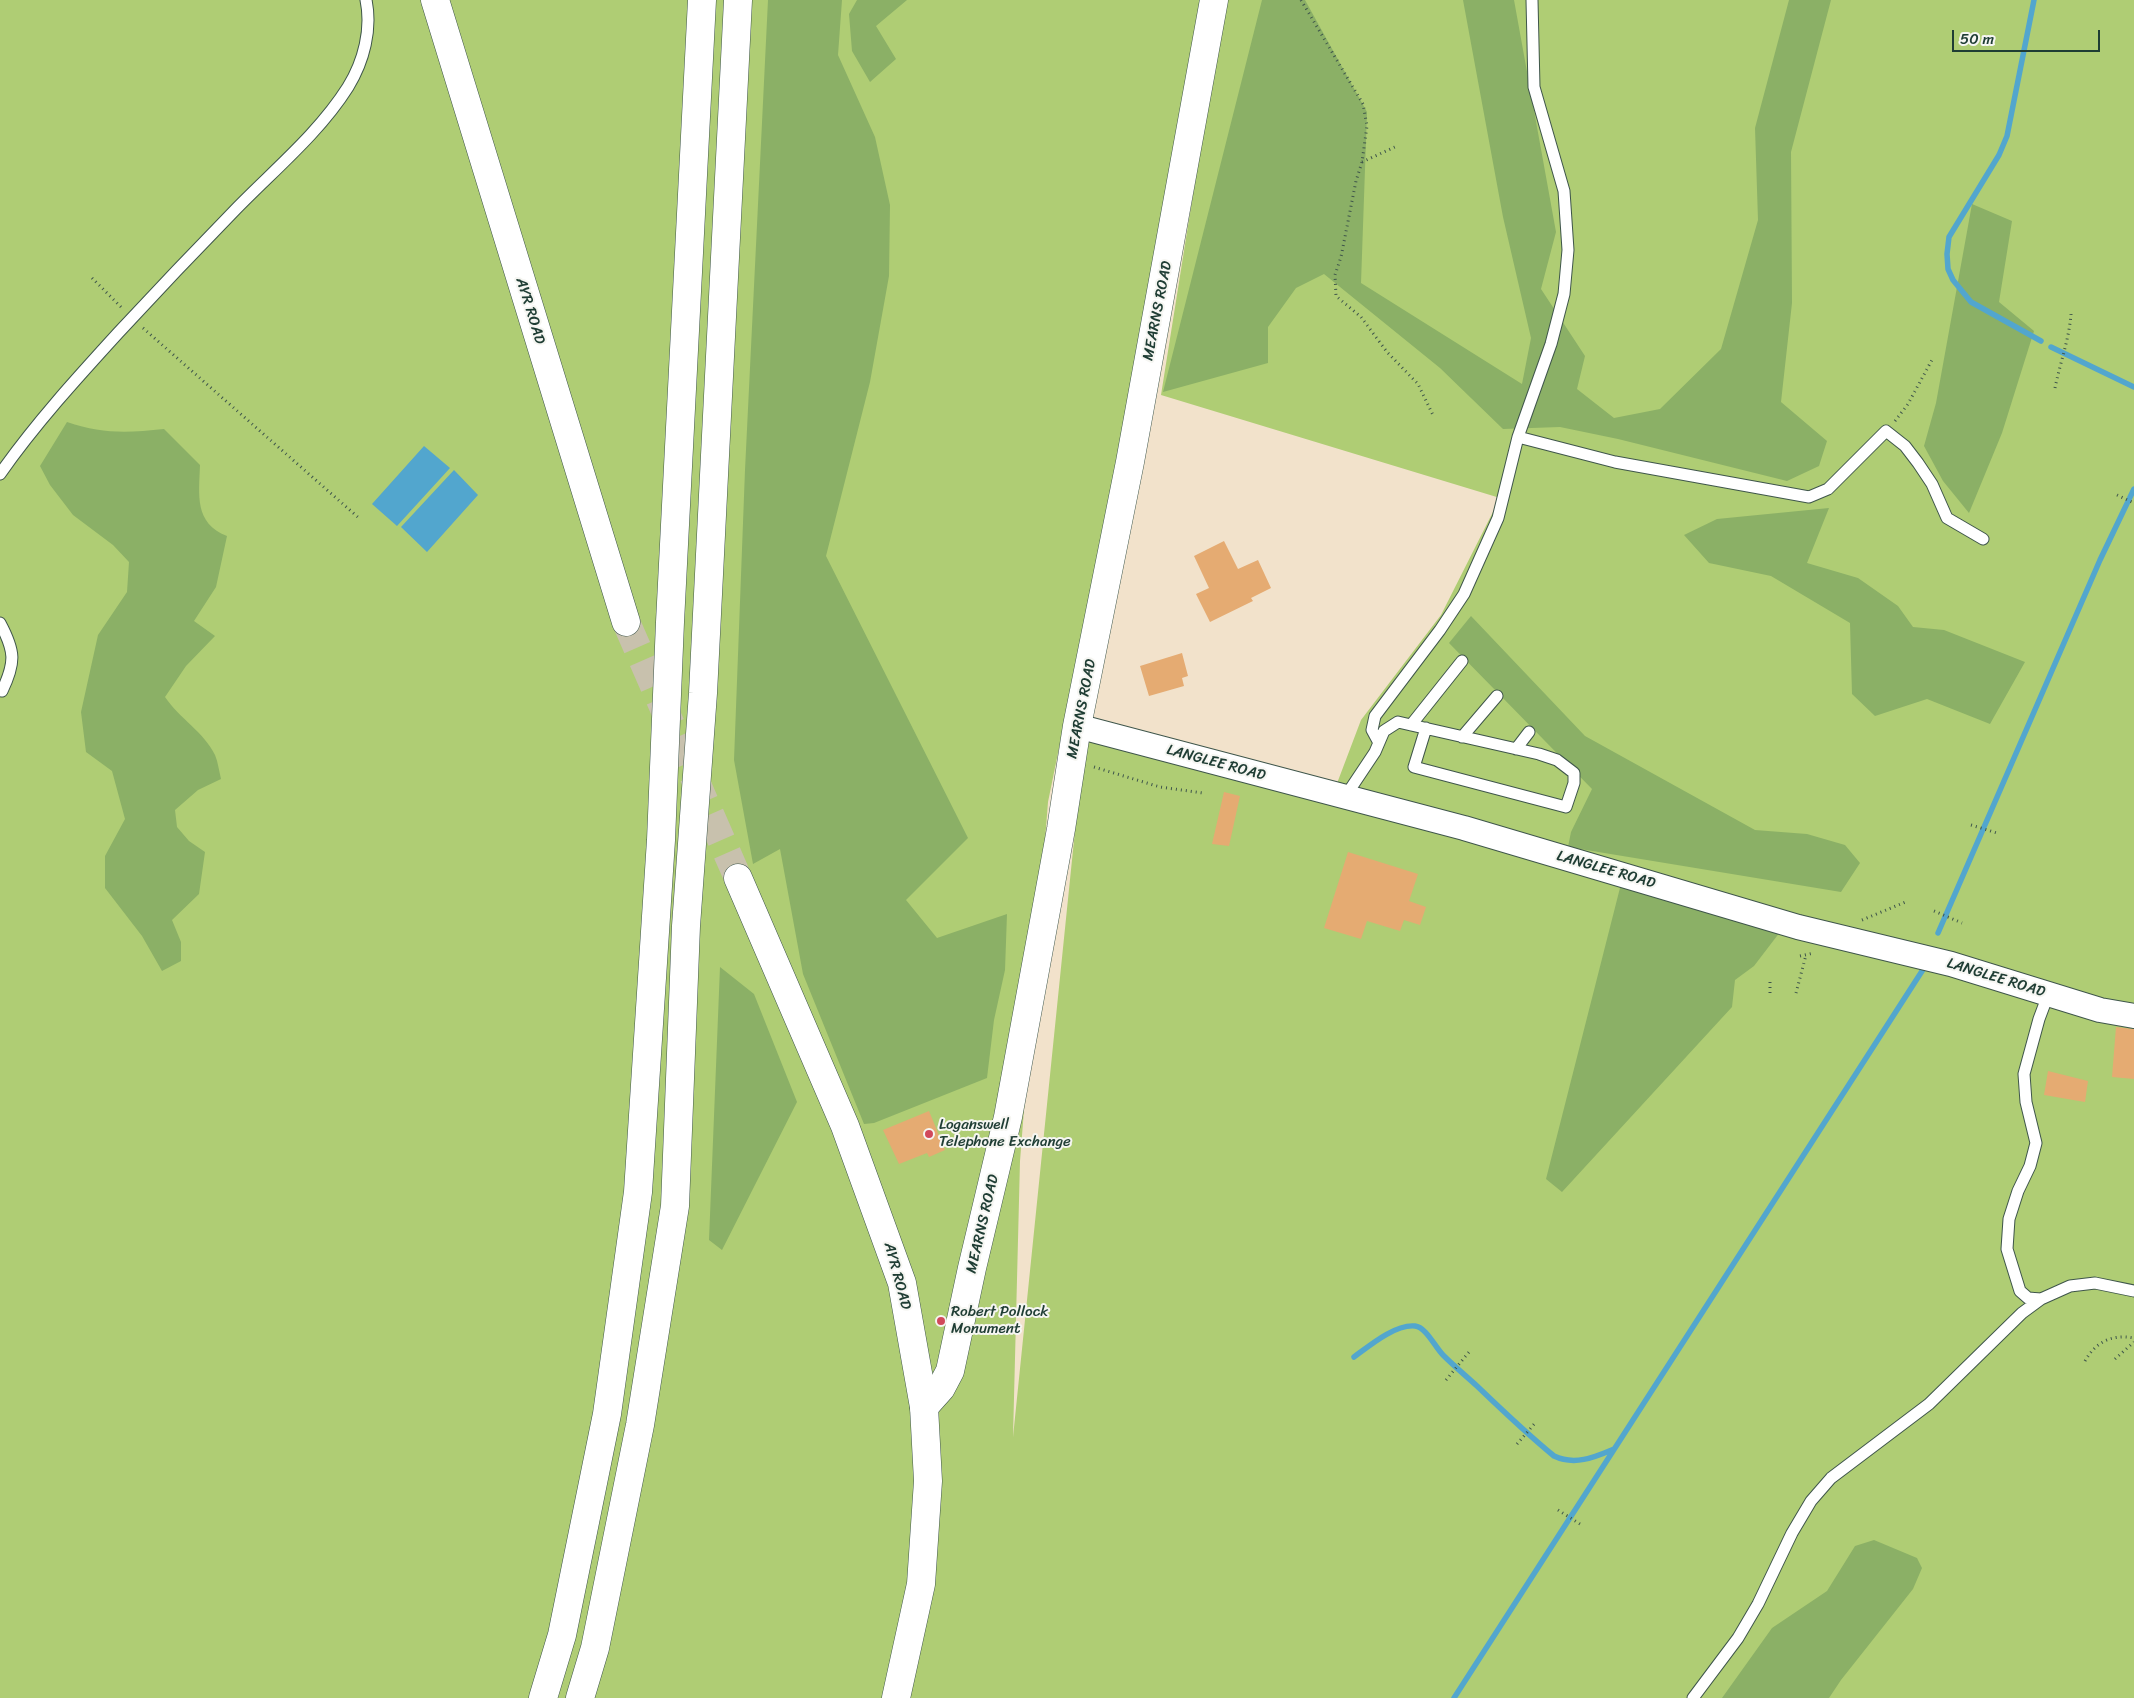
<!DOCTYPE html>
<style>
body{margin:0}
#map{position:relative;width:2134px;height:1698px;overflow:hidden;background:#f2e2cb;font-family:Sriracha,sans-serif}
canvas{display:block}
.scale{position:absolute;left:1952px;top:30px;width:148px;height:22px;box-sizing:border-box;border:2px solid #1f3d34;border-top:0;padding-left:6px;font-size:15px;line-height:18px;white-space:nowrap;color:#1f3d34;-webkit-text-stroke:4px #f6f6f2;paint-order:stroke}
</style>
<div id="map">
<canvas width="2134" height="1698"></canvas>
<div class="scale">50 m</div>
</div>
<script>
const ctx = document.querySelector('canvas').getContext('2d');
ctx.lineJoin = 'round';
function fill(path, color) { ctx.fillStyle = color; ctx.fill(path, 'evenodd'); }
function trace(path, color, width, dash) { ctx.strokeStyle = color; ctx.lineWidth = width; ctx.lineCap = dash ? 'butt' : 'round'; ctx.setLineDash(dash || []); ctx.stroke(path); }
function label(font, color, halo, rows, align = 'center') {
  ctx.font = font + ' Sriracha,sans-serif'; ctx.lineWidth = 4; ctx.setLineDash([]); ctx.textBaseline = 'middle'; ctx.strokeStyle = halo; ctx.fillStyle = color; for (const [text, x, y, turn = 0] of rows) {
    ctx.save(); ctx.translate(x, y); ctx.rotate((+turn || 0) * Math.PI / 180); ctx.textAlign = isNaN(turn) ? turn : align; if (halo) ctx.strokeText(text, 0, 0); ctx.fillText(text, 0, 0); ctx.restore();
  }
}
fill(new Path2D(`
 M0,0H1204L1124,429L1048,802L1020,1161L1013,1437L1086,723L1336,786L1361,720L1441,615L1500,498L1161,395L1224,0H2134V1698H0Z`), '#afcd74');
fill(new Path2D(`
 M768,0H842L838,55L875,137L890,205L889,276L870,382L826,556L968,838L906,900L937,938L1007,914L1005,970L994,1020L987,1078L874,1123L864,1124L803,974L780,849L753,864L734,760L745,470Z
 M857,0H907L876,26L896,59L870,82L852,51L849,14Z
 M1262,0H1305L1367,112L1361,283L1522,384L1531,338L1503,217L1463,0H1514L1556,232L1541,289L1585,356L1577,389L1614,418L1660,409L1721,349L1758,220L1755,128L1789,0H1831L1791,152L1792,303L1781,402L1827,441L1819,466L1787,481L1618,439L1560,427L1503,429L1440,368L1324,274L1296,288L1268,327V363L1163,392Z
 M1972,204L2012,221L1999,302L2034,331L2002,433L1969,513L1943,481L1924,446L1936,403Z
 M67,422C102,434 127,433 164,429L200,465C199,495 194,523 227,536L216,587L194,621L215,636L186,666L165,697C179,718 204,732 215,755C218,762 219,771 221,779L198,790L175,810L177,827L189,841L205,852L199,894L172,920L181,942V961L162,971L142,936L105,888V856L125,819L112,771L86,752L81,712L98,635L127,592L129,562L113,545L73,515L50,485L40,466Z
 M1829,508L1807,563L1858,578L1898,606L1913,627L1944,630L2025,662L1990,724L1927,699L1875,716L1852,694L1850,623L1771,576L1709,563L1684,535L1717,519Z
 M1471,616L1585,736L1755,830L1807,834L1845,845L1860,863L1841,892L1568,847L1571,832L1592,789L1449,643Z
 M1622,880L1780,932L1754,966L1735,980L1732,1007L1562,1192L1546,1179Z
 M720,967L754,994L797,1102L722,1250L709,1240Z
 M1874,1540L1917,1558L1922,1568L1913,1589L1841,1680L1829,1698H1722L1772,1628L1827,1591L1855,1546Z`), '#8bb066');
fill(new Path2D(`
 M424,446L450,468L397,526L372,504Z
 M454,470L478,495L427,552L401,527Z`), '#52a6ce');
trace(new Path2D(`
 M2034,0L2007,136L1999,155L1949,237L1947,254L1948,269L1953,280L1971,302L2041,341
 M2051,347L2134,387
 M1938,933L2100,560L2134,489
 M1354,1357C1369,1346 1395,1324 1415,1326C1426,1327 1435,1347 1443,1355C1454,1366 1466,1376 1477,1386C1502,1410 1527,1434 1554,1456C1575,1466 1595,1457 1614,1449
 M1454,1698L1924,968`), '#52a6ce', 5.5);
fill(new Path2D(`
 M1224,541L1238,569L1258,560L1271,588L1251,598L1253,601L1210,622L1196,594L1209,588L1194,556Z
 M1182,653L1188,676L1182,678L1184,686L1149,696L1140,666Z
 M1224,792L1240,796L1229,846L1212,844Z
 M1348,852L1418,874L1409,901L1426,907L1420,925L1404,920L1400,931L1367,921L1361,939L1324,928Z
 M2116,1027L2134,1029V1079L2112,1077Z
 M2048,1071L2088,1081L2085,1102L2044,1095Z
 M929,1111L945,1150L929,1157L927,1153L899,1164L883,1130Z`), '#e5ab72');
trace(new Path2D(`
 M626,622L738,878`), '#c8c1ad', 28, [28, 14]);
const lane = new Path2D(`
 M1518,437L1615,462L1809,497L1828,489L1886,431L1905,446L1918,463L1932,484L1947,518L1983,539
 M0,474C35,424 77,378 119,332C157,291 196,250 236,209C274,170 319,133 348,87C364,61 372,29 366,0
 M0,623C15,651 16,662 2,691
 M1411,725L1462,661
 M1462,737L1497,696
 M1379,743L1372,730L1375,716L1440,630L1464,594L1498,518L1518,437L1551,344L1564,294L1568,250L1564,191L1534,87L1532,0
 M1516,749L1529,732
 M1345,797L1375,752L1384,731L1398,722L1411,725L1539,754L1557,760L1574,773V783L1566,807L1414,767L1426,728
 M2041,1299L2028,1298L2020,1291L2007,1249L2009,1219L2018,1191L2030,1166L2036,1143L2026,1102L2024,1074L2039,1019L2048,995
 M1693,1698L1738,1638L1758,1604L1792,1533L1811,1501L1831,1478L1929,1404L2022,1313L2041,1299L2070,1286L2095,1283L2134,1291`);
const street = new Path2D(`
 M1077,726L1464,828L1798,927L1951,964L2100,1010L2134,1016`);
const secondary = new Path2D(`
 M924,1407L941,1388L950,1371L972,1268L1008,1117L1061,829L1077,726L1130,462L1214,0`);
const primary = new Path2D(`
 M435,0L626,622
 M738,878L845,1126L902,1283L924,1407L928,1481L921,1584L896,1698`);
const highway = new Path2D(`
 M543,1698L562,1635L607,1414L638,1192L661,840L670,622L702,0
 M580,1698L595,1648L640,1425L675,1206L686,926L703,693L738,0`);
trace(lane, '#3f564b', 13);
trace(street, '#3f564b', 26);
trace(secondary, '#3f564b', 29);
trace(primary, '#3f564b', 29);
trace(highway, '#3f564b', 29);
trace(new Path2D(`
 M1301,0L1363,104L1367,126L1362,162L1356,181L1341,257L1335,275L1336,296L1361,317L1387,352L1418,384L1433,415
 M1362,162L1397,146
 M92,278L122,308
 M143,328L360,519
 M2055,388C2060,363 2069,340 2071,314
 M1895,421L1908,404L1933,358
 M2117,495L2134,503
 M1094,767L1160,787L1203,793
 M1971,825L1997,833
 M1934,911L1962,923
 M1862,920L1908,901
 M1800,956L1814,953
 M1770,993V980
 M1796,993L1806,955
 M2115,1359L2134,1342
 M2085,1361C2096,1342 2111,1334 2134,1338
 M1446,1380L1469,1352
 M1517,1444L1536,1422
 M1558,1510L1580,1524`), '#3f564b', 3, [1, 4]);
trace(lane, '#fff', 11);
trace(street, '#fff', 24);
trace(secondary, '#fff', 28);
trace(primary, '#fff', 28);
trace(highway, '#fff', 28);
for (const [x, y, r, color] of [
 [929,1134,5,"#d1495b"],
 [941,1321,5,"#d1495b"]
]) { const dot = new Path2D(); dot.arc(x, y, r, 0, 2 * Math.PI); ctx.fillStyle = color; ctx.fill(dot); trace(dot, '#f6f6f2', 2); }
label('15px', '#1f3d34', '#f6f6f2', [
 ["AYR ROAD",530,311,73],
 ["MEARNS ROAD",1158,311,-79],
 ["MEARNS ROAD",1082,709,-79],
 ["LANGLEE ROAD",1216,763,15],
 ["LANGLEE ROAD",1606,870,16],
 ["LANGLEE ROAD",1996,978,17],
 ["MEARNS ROAD",983,1224,-77],
 ["AYR ROAD",897,1276,75]
]);
label('15px', '#1f3d34', '#f6f6f2', [
 ["Loganswell",939,1125],
 ["Telephone Exchange",939,1142],
 ["Robert Pollock",951,1312],
 ["Monument",951,1329]
], 'left');
</script>
